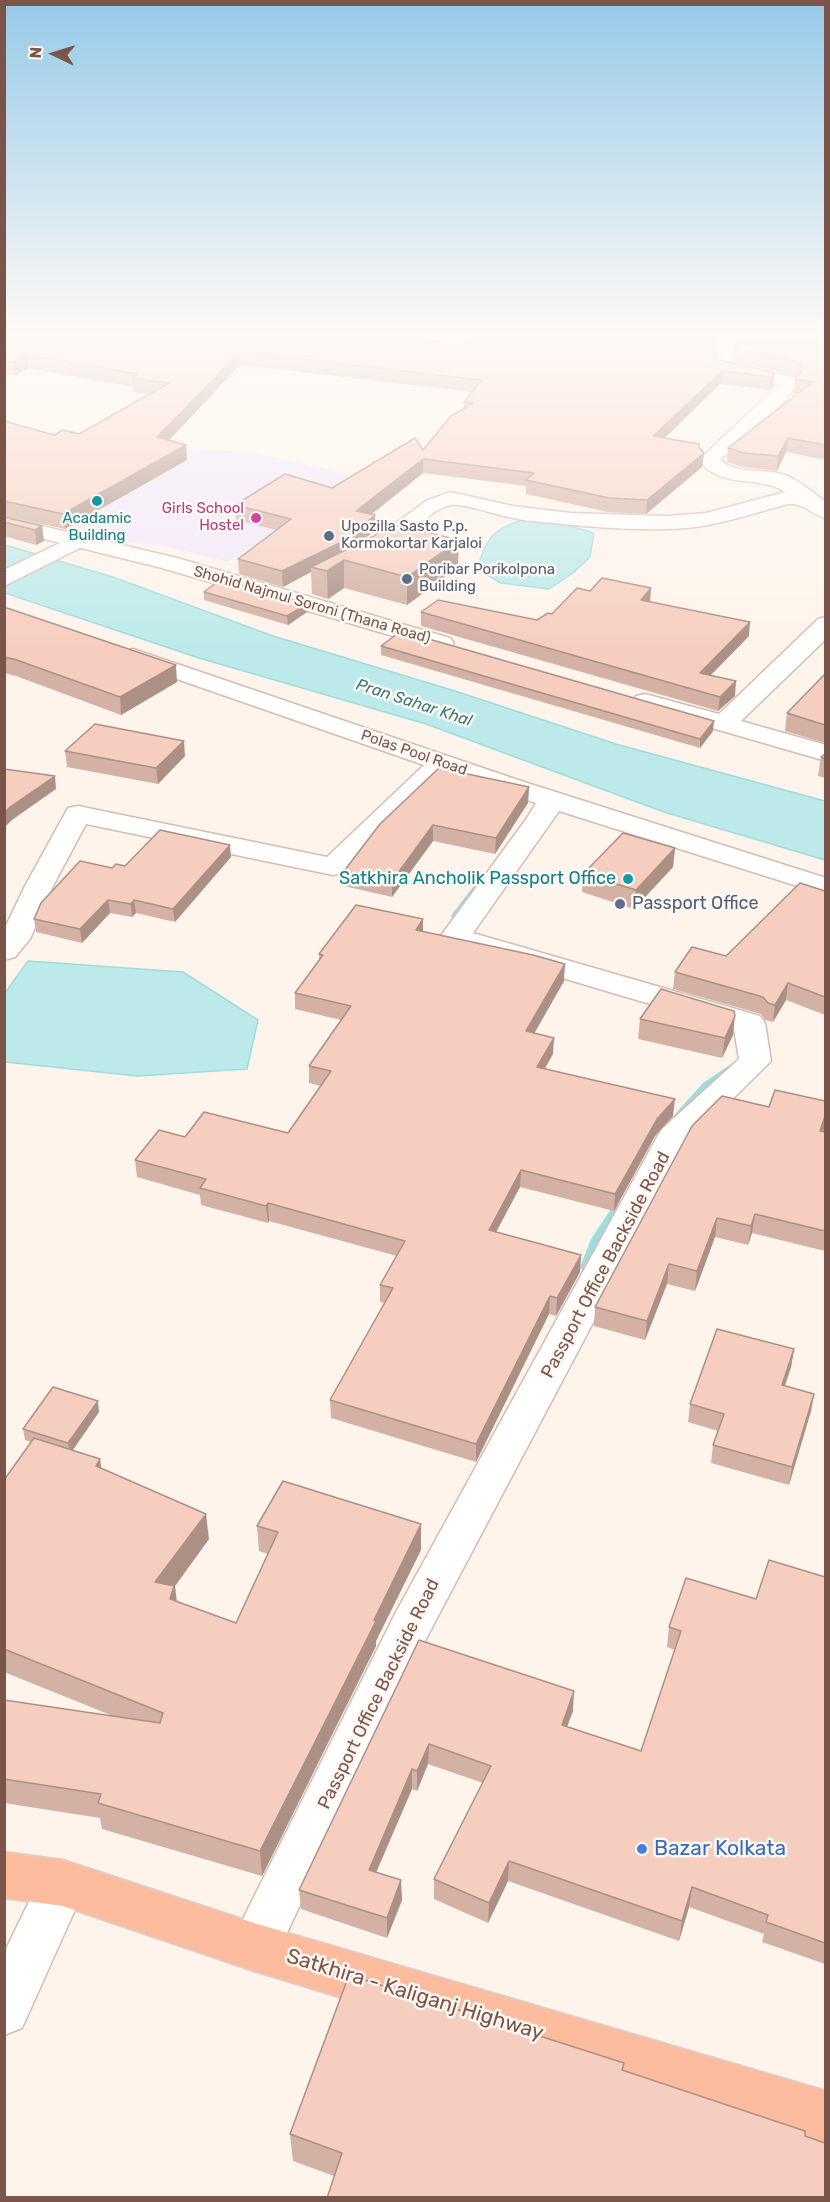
<!DOCTYPE html>
<style>
body{margin:0}
#map{position:relative;width:830px;height:2202px;overflow:hidden;background:#fef4eb;font-family:Rubik,sans-serif}
canvas{display:block}
.frame{position:absolute;inset:0;border:6px solid #7c554a;pointer-events:none}
.north{position:absolute;left:24px;top:24px;width:60px;height:60px;-webkit-text-stroke:4px #fff8f3;paint-order:stroke;rotate:274deg;font-size:16px;font-weight:700;line-height:24px;text-align:center;color:#7c554a}
.north::after{content:'';display:block;margin:auto;width:21px;height:27px;background:#7c554a;clip-path:polygon(50% 0,100% 100%,50% 72%,0 100%)}
</style>
<div id="map">
<canvas width="830" height="2202"></canvas>
<div class="frame"></div>
<div class="north">N</div>
</div>
<script>
const ctx = document.querySelector('canvas').getContext('2d');
ctx.lineJoin = 'round';
function fill(path, color) { ctx.fillStyle = color; ctx.fill(path, 'evenodd'); }
function trace(path, color, width, dash) { ctx.strokeStyle = color; ctx.lineWidth = width; ctx.lineCap = dash ? 'butt' : 'round'; ctx.setLineDash(dash || []); ctx.stroke(path); }
function label(font, color, halo, rows, align = 'center') {
  ctx.font = font + ' Rubik,sans-serif'; ctx.lineWidth = 5; ctx.setLineDash([]); ctx.textBaseline = 'middle'; ctx.strokeStyle = halo; ctx.fillStyle = color; for (const [text, x, y, turn = 0] of rows) {
    ctx.save(); ctx.translate(x, y); ctx.rotate((+turn || 0) * Math.PI / 180); ctx.textAlign = isNaN(turn) ? turn : align; if (halo) ctx.strokeText(text, 0, 0); ctx.fillText(text, 0, 0); ctx.restore();
  }
}
fill(new Path2D(`
 M151,448L250,452L359,476L228,562L161,545L101,540L19,516Z`), '#f1e7fb');
const water = new Path2D(`
 M521,520H550L594,533L590,557L573,573L549,589L501,583L477,569C487,539 490,531 521,520Z
 M5,545L113,577L273,636L455,691L616,744L825,801V860L664,812L426,724L199,658L5,593Z
 M28,961L183,972L258,1020L247,1069L137,1076L5,1062V993Z`);
fill(water, '#bceaea');
trace(water, '#a1dcdd', 1.5);
fill(new Path2D(`
 M480,882L484,883L485,885L484,887L460,918H452L451,916L452,914L476,883Z
 M734,1062L738,1063L740,1066L738,1069L711,1089L683,1120H675L673,1117L675,1114L703,1083Z
 M618,1205L624,1209L604,1240L594,1267L592,1270H582L580,1267L591,1239L613,1206Z`), '#a1dcdd');
const minor = new Path2D(`
 M63,1860L80,1867L87,1883L22,2028L4,2035V1953L46,1867Z`);
const tertiary = new Path2D(`
 M717,339H735L732,364L796,378L799,382L785,401L720,460C738,475 764,468 785,475C800,481 813,493 826,502V518C809,514 806,503 788,504C761,511 735,520 708,525C667,533 596,528 554,523C540,522 527,521 513,518C499,516 463,503 451,505C422,509 394,566 359,558L356,553L426,501L450,492L513,506L571,513L668,516L706,513L785,492C758,474 720,490 699,460L778,385L717,371L714,367Z
 M4,517L177,558L450,638L454,643L450,648L442,650L434,648L162,568L4,529Z
 M826,617V639L741,721L826,745V761L636,706L633,701L636,696L645,694L719,714L818,619Z
 M133,649L521,781L826,878V895L559,811L473,933L760,1016L765,1023L771,1061L688,1143L428,1635L272,1964L254,1971L236,1964L229,1947L395,1614L657,1137L662,1129L739,1059L734,1029L445,943L440,937L527,818L536,803L446,773L343,873L333,875L86,824L53,886L30,939L15,957L4,960V930L25,886L68,808L78,806L327,857L424,765L125,661L121,656L125,651Z`);
const secondary = new Path2D(`
 M76,535L84,536L87,541L84,546L4,586V570Z`);
const trunk = new Path2D(`
 M4,1852L63,1860L254,1923L826,2091V2145L254,1971L63,1906L4,1898Z`);
trace(minor, '#d5bcb1', 3);
trace(tertiary, '#d5bcb1', 3);
trace(secondary, '#dabdb0', 3);
trace(trunk, '#dacfcc', 3);
fill(minor, '#fff');
fill(tertiary, '#fff');
fill(secondary, '#fff');
fill(trunk, '#febc9f');
fill(new Path2D(`
 M4,339L459,346L713,354L716,359L775,373L773,386L769,390L720,384L665,438L699,448L704,453L702,467L646,514L608,512L526,494V486L423,473L371,514L376,530L364,539V540L458,567L407,605L344,588L328,599L312,594L311,572L283,587L239,574L238,559L276,530L236,520L235,505L332,488L423,450L464,409V402L472,392L240,365L169,440L187,460L65,529L4,516V421L54,435L79,434L149,394L133,392V387L28,368L14,376L4,374Z
 M737,339L825,347V460L786,452L777,471L743,467L727,462L728,448L798,393H794L795,379L797,377L796,376L735,362Z
 M746,339H825V346Z
 M4,517L42,526L44,541L36,545L4,536Z
 M651,588L650,601L749,636L710,676L735,696L718,711L421,626V612L537,620L552,614L590,591Z
 M204,592L307,612L288,625L204,600Z
 M4,607L177,682L121,715L16,676L4,673Z
 M381,646L713,731L700,748L381,655Z
 M825,674V743L785,731L787,713Z
 M65,751L185,756L158,784L67,767Z
 M825,754V778L818,776L821,757Z
 M529,787L528,803L495,854L433,841L392,897L344,886V871L380,824Z
 M675,848L673,867L634,909L582,892L583,874Z
 M231,857L175,922L136,913L132,917L110,913L82,943L36,932L34,919L112,868L125,866Z
 M825,891V1015L786,1000L773,1022L765,1020L761,1014L673,989L675,972L726,956Z
 M423,919V931L564,981L534,1033L553,1054L545,1068L673,1116L655,1136L614,1211L520,1187L496,1232L581,1255L580,1272L556,1316L549,1314L476,1462L331,1418L330,1400L385,1303L380,1302V1285L397,1256L269,1221L268,1223L201,1205L200,1195L137,1177L135,1160L185,1137L288,1133L321,1086L309,1083V1066L341,1020L295,1009V993L319,960V954Z
 M640,1019L733,1035L722,1058L638,1039Z
 M825,1126L824,1131L825,1132V1251L752,1233L748,1245L715,1237L695,1291L667,1284L645,1340L594,1326L595,1307Z
 M794,1349L791,1367L785,1386L814,1394L811,1411L789,1485L711,1463L713,1445L718,1431L688,1422L690,1404Z
 M99,1412L73,1450L209,1539L175,1586L176,1601L236,1623L268,1554L259,1551L257,1526L421,1524V1550L376,1641V1646L262,1876L102,1829L100,1818L4,1803V1700L113,1716L4,1672V1480L31,1442L25,1440L23,1429Z
 M825,1577V1964L762,1942L764,1934L689,1907L679,1941L508,1881L488,1923L434,1899V1879L483,1783L428,1764L417,1791L412,1789L376,1872L402,1900L387,1938L301,1909L299,1890L419,1640L573,1711L567,1727L641,1751L675,1650L667,1647L669,1627Z
 M624,2063L334,2176L293,2161L290,2134Z`), '#d4b1a5');
fill(new Path2D(`
 M240,352V365L159,451L157,437Z
 M27,355L28,368L14,376L12,362Z
 M722,371L720,384L652,450L653,436Z
 M775,373L773,386L769,390L771,377Z
 M788,438L786,452L777,471L778,456Z
 M186,445L187,460L65,529L63,514Z
 M704,453L702,467L646,514L647,500Z
 M423,459V473L357,526L356,511Z
 M375,515L376,530L364,539V544L311,567V572L283,587L282,571L360,528Z
 M42,526L44,541L36,545L35,530Z
 M459,540L458,567L407,605V577Z
 M344,560V588L328,599L327,571Z
 M651,588L650,602L641,600Z
 M307,604V612L288,625L287,616Z
 M750,622L749,636L698,688L700,673Z
 M176,665L177,682L121,715L120,697Z
 M736,681L735,696L718,711L720,697Z
 M714,721L713,731L700,748V739Z
 M184,741L185,756L158,784L156,768Z
 M55,776L56,789L12,820L4,828V813L10,807Z
 M529,787L528,803L495,854L496,838Z
 M433,825V841L392,897V881Z
 M230,845L231,857L175,922L173,909Z
 M675,848L673,867L634,909L636,890Z
 M108,900L110,913L82,943L80,929Z
 M134,900L136,913L132,917L131,904Z
 M423,919V936L416,930Z
 M565,964L564,981L526,1048V1031Z
 M788,983L786,1000L773,1022L775,1005Z
 M735,1016L733,1035L722,1058L725,1038Z
 M554,1038L553,1054L536,1084L537,1067Z
 M675,1099L673,1116L655,1136L614,1211L615,1194L657,1119Z
 M825,1116V1126L817,1149L820,1131Z
 M521,1170L520,1187L488,1247L489,1230Z
 M268,1203L269,1221L268,1223L266,1206Z
 M755,1214L752,1233L748,1245L751,1226Z
 M717,1218L715,1237L695,1291L697,1271Z
 M581,1255L580,1272L556,1316L557,1298Z
 M669,1264L667,1284L645,1340L647,1321Z
 M550,1296L549,1314L476,1462V1444Z
 M794,1349L791,1367L779,1403L782,1385Z
 M814,1394L811,1411L789,1485L792,1467Z
 M98,1401L99,1412L70,1454L68,1443Z
 M100,1459L104,1485L96,1466Z
 M206,1514L209,1539L175,1586L178,1611L155,1582Z
 M421,1524V1550L376,1641V1646L262,1876L260,1851Z
 M574,1691L573,1711L560,1745L562,1725Z
 M429,1744L428,1764L417,1791V1771Z
 M412,1769V1789L369,1889V1870Z
 M509,1861L508,1881L488,1923L489,1903Z
 M401,1880L402,1900L387,1938V1918Z
 M692,1887L689,1907L679,1941L682,1921Z`), '#ac9086');
const building = new Path2D(`
 M4,339H423L459,346L471,339H715L713,354L716,359L775,373L771,377L722,371L653,436L699,444V447L704,453L647,500L609,498L526,480L534,473L423,459L356,511L375,515L360,528L364,529L356,535L282,571L238,559L291,519L235,505L285,474L332,488L415,438L423,450L451,416L473,403L464,402L482,380L240,352L157,437L186,445L63,514L4,501V421L54,435L63,430L79,434L169,383L132,378L138,374L27,355L12,362L4,361Z
 M737,339L825,347V445L788,438L778,456L745,453L728,448L813,382L795,379L803,369L798,362L736,349Z
 M4,517L42,526L35,530L4,522Z
 M391,524L459,540L407,577L344,560L327,571L311,567L374,536Z
 M602,578L651,588L641,600L750,622L700,673L736,681L720,697L421,612L438,600L537,620L548,613L552,614L577,588L590,591Z
 M221,579L307,604L287,616L204,592Z
 M4,607L176,665L120,697L14,659L4,657Z
 M401,631L714,721L700,739L381,646Z
 M825,674V725L787,713Z
 M95,724L184,741L156,768L65,751Z
 M825,754V759L821,757Z
 M439,768L529,787L496,838L433,825L392,881L344,871L380,824Z
 M4,769L55,776L10,807L4,813Z
 M160,830L230,845L173,909L134,900L131,904L108,900L80,929L34,919L41,903L80,861L112,868L116,864L125,866Z
 M623,833L675,848L636,890L583,874Z
 M800,883L825,891V997L788,983L775,1005L768,1003L763,997L675,972L692,947L726,956Z
 M356,905L423,919L416,930L533,955L565,964L526,1031L554,1038L537,1067L675,1099L657,1119L615,1194L521,1170L489,1230L581,1255L557,1298L550,1296L476,1444L330,1400L393,1288L380,1285L405,1241L268,1203L266,1206L200,1188L206,1179L135,1160L159,1130L185,1137L204,1112L288,1133L331,1071L309,1066L351,1006L295,993L323,955L319,954Z
 M661,989L734,1011L735,1016L725,1038L640,1019Z
 M775,1090L825,1101V1116L820,1131L825,1132V1231L755,1214L751,1226L717,1218L697,1271L669,1264L647,1321L595,1307L692,1126L722,1096L769,1107Z
 M717,1329L794,1349L782,1385L814,1394L792,1467L713,1445L724,1414L690,1404Z
 M53,1387L98,1401L68,1443L23,1429Z
 M34,1438L100,1459L96,1466L206,1514L155,1582L174,1586L170,1599L236,1623L278,1532L257,1526L283,1481L421,1524L374,1620L376,1621L260,1851L98,1803L101,1794L4,1779V1700L160,1723L163,1713L4,1649V1480Z
 M769,1560L825,1577V1943L766,1922L768,1915L692,1887L682,1921L509,1861L489,1903L434,1879L491,1766L429,1744L417,1771L412,1769L369,1870L401,1880L387,1918L299,1890L419,1640L574,1691L562,1725L641,1751L681,1631L669,1627L686,1578L756,1599Z
 M349,1975L624,2063L622,2070L805,2131V2136L825,2143V2198H327L342,2153L290,2134Z`);
fill(building, '#f6cec0');
trace(building, '#ac9086', 1.5);
const sky = ctx.createLinearGradient(0, 0, 0, 647);
sky.addColorStop(0, '#96cae9');
sky.addColorStop(0.52, '#fffaf6');
sky.addColorStop(1, '#fffaf600');
ctx.fillStyle = sky;
ctx.fillRect(0, 0, 830, 647);
for (const [x, y, r, color] of [
 [97,501,6,"#0f9aa8"],
 [256,518,6,"#d1479c"],
 [329,536,6,"#5c6f8a"],
 [407,579,6,"#5c6f8a"],
 [628,879,6,"#0f9aa8"],
 [620,904,6,"#5c6f8a"],
 [642,1849,6,"#3f7fe0"]
]) { const dot = new Path2D(); dot.arc(x, y, r, 0, 2 * Math.PI); ctx.fillStyle = color; ctx.fill(dot); trace(dot, '#fff8f3', 2); }
label('15px', '#b23c85', '#fff8f3', [
 ["Girls School",244,509],
 ["Hostel",244,526]
], 'right');
label('15px', '#0d838f', '#fff8f3', [
 ["Acadamic",97,519],
 ["Building",97,536]
]);
label('15px', '#4e5e75', '#fff8f3', [
 ["Upozilla Sasto P.p.",341,527],
 ["Kormokortar Karjaloi",341,544],
 ["Poribar Porikolpona",419,570],
 ["Building",419,587]
], 'left');
label('15px', '#7c554a', '#fff8f3', [
 ["Shohid Najmul Soroni (Thana Road)",312,605,16],
 ["Polas Pool Road",414,753,19]
]);
label('italic 16px', '#39797b', '#fff8f3', [
 ["Pran Sahar Khal",414,703,18]
]);
label('18px', '#0d838f', '#fff8f3', [
 ["Satkhira Ancholik Passport Office",616,879]
], 'right');
label('18px', '#4e5e75', '#fff8f3', [
 ["Passport Office",632,904]
], 'left');
label('18px', '#7c554a', '#fff8f3', [
 ["Passport Office Backside Road",606,1265,-62],
 ["Passport Office Backside Road",379,1694,-64]
]);
label('21px', '#366cbe', '#fff8f3', [
 ["Bazar Kolkata",654,1849]
], 'left');
label('21px', '#7c554a', '#fff8f3', [
 ["Satkhira - Kaliganj Highway",415,1995,17]
]);
</script>
